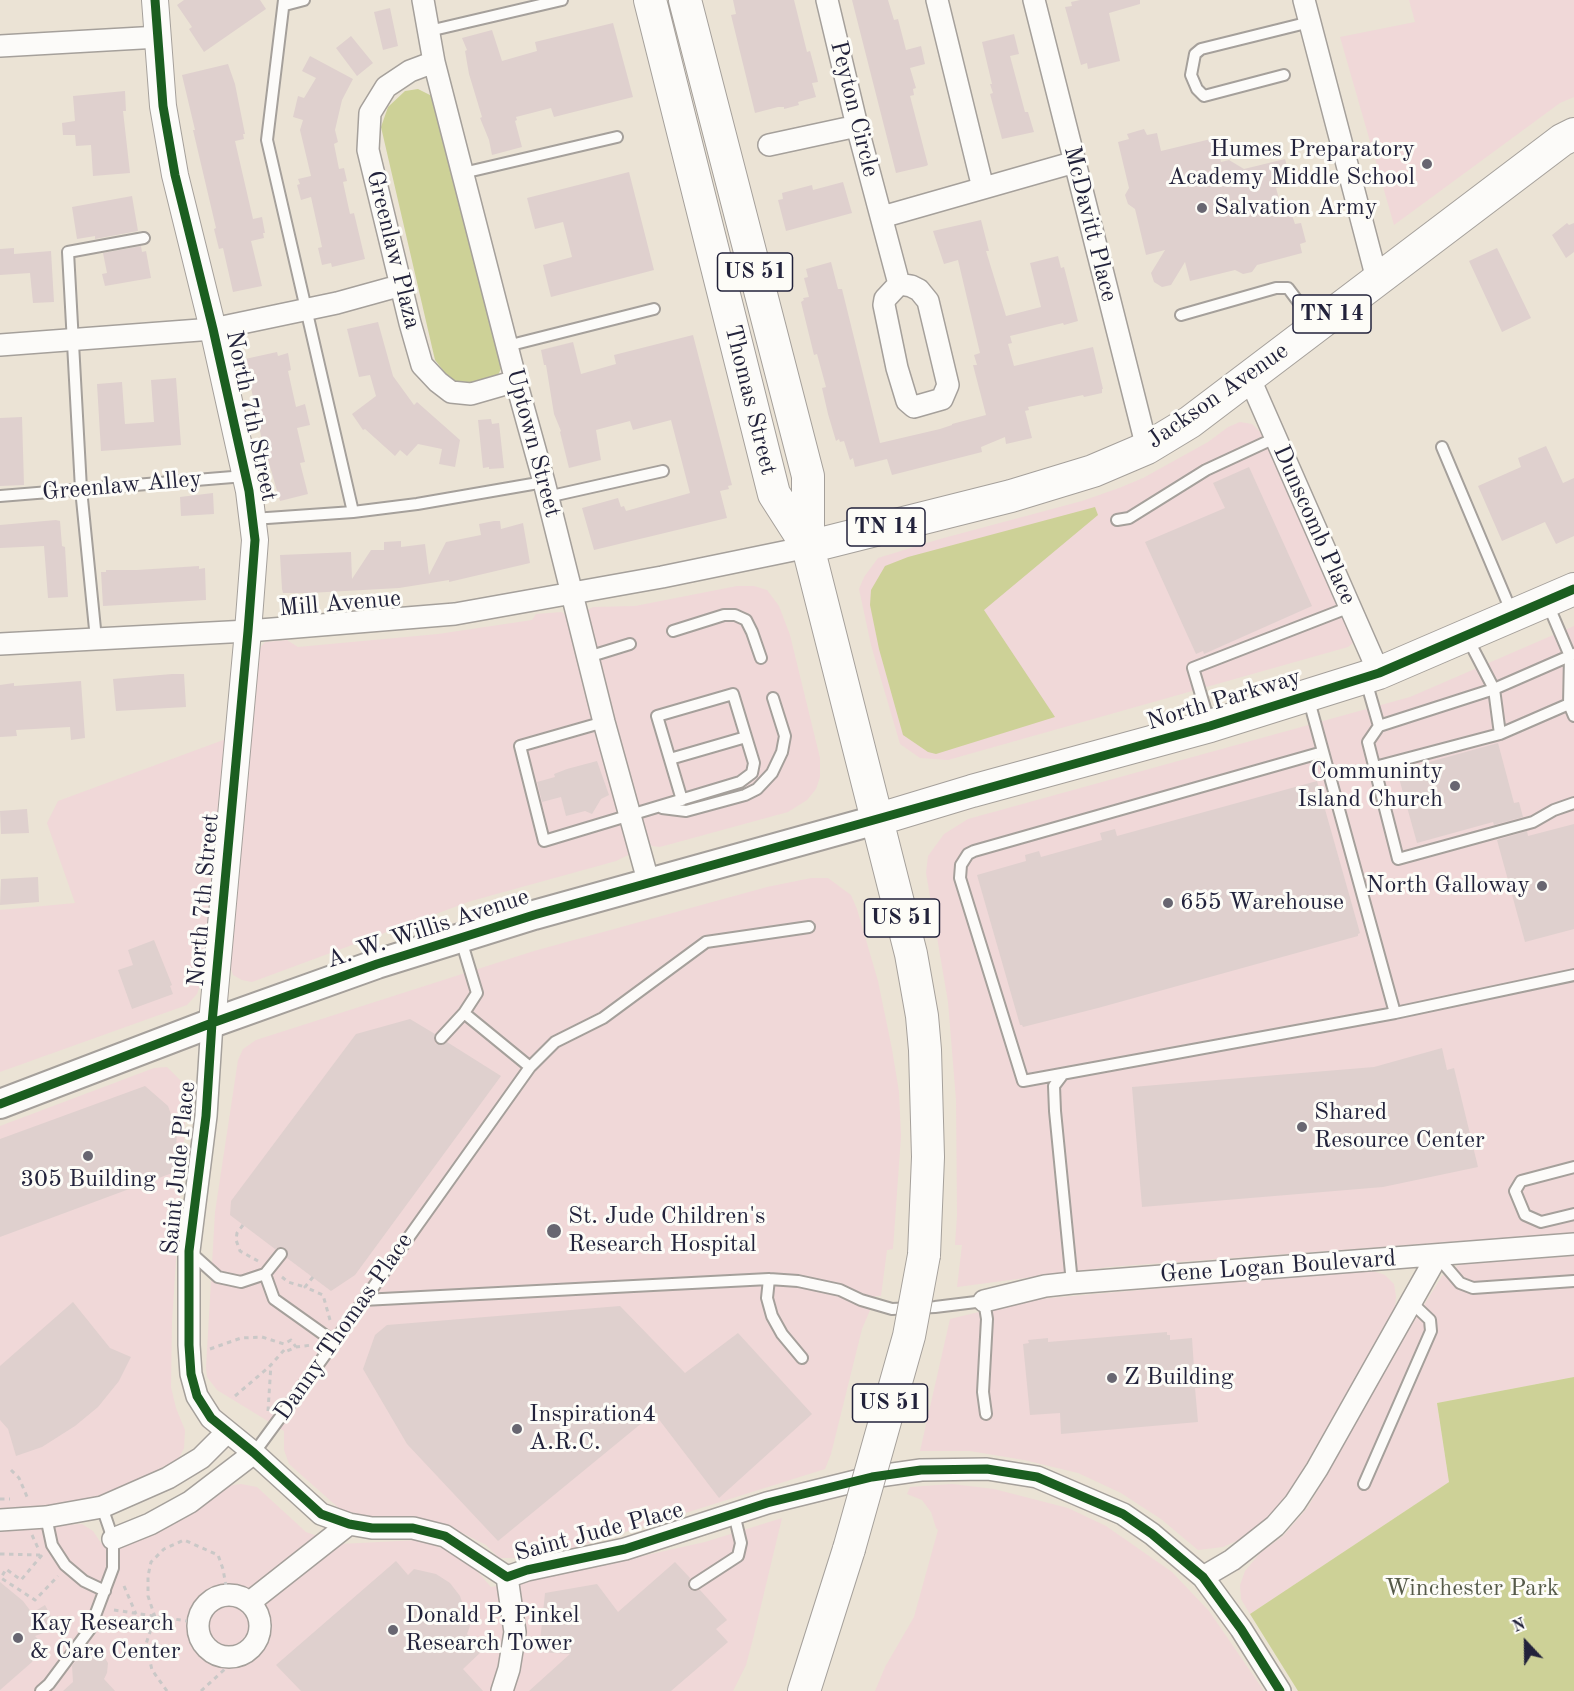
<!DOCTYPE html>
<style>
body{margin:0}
#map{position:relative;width:1574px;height:1691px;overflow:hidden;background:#ebe3d5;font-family:"Old Standard TT",serif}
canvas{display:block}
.north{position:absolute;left:1496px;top:1613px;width:60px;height:60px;-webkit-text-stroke:4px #fdfcf7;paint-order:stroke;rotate:338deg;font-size:16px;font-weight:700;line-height:24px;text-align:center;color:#22223b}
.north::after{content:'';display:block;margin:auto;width:21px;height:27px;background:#22223b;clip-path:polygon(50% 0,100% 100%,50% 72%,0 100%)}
</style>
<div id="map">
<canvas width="1574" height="1691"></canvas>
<div class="north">N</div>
</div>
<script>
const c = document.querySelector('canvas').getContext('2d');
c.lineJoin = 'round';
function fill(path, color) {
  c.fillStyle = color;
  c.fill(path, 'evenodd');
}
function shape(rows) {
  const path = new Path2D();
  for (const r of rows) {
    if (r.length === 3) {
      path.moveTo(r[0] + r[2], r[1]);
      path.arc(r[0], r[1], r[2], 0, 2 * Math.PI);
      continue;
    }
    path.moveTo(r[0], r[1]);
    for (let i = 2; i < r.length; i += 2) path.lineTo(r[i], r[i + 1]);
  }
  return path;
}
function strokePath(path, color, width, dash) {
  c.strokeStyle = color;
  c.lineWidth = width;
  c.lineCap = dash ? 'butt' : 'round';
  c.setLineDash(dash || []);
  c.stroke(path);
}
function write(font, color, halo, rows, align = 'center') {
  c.font = font + ' "Old Standard TT",serif';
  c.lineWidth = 6;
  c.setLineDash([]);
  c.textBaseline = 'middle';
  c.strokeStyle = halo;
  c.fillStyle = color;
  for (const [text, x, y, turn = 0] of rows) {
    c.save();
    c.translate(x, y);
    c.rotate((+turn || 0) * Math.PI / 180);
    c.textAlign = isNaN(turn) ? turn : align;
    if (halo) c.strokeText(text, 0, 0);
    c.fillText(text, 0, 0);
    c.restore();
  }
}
const built = shape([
 [1409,0,1574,0,1574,97,1560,103,1394,225,1340,37,1415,22],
 [1240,422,1252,424,1260,432,1353,631,1353,643,1348,647,948,760,920,758,900,744,871,645,859,589,864,577,878,558,940,539,1082,501,1119,488,1143,478,1208,442,1228,427],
 [737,586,754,586,767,590,779,606,790,635,820,758,820,777,816,789,807,800,788,812,660,847,652,846,646,840,587,620,587,610,593,607,635,606],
 [562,612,569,619,633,847,628,855,616,861,471,901,252,982,242,980,233,975,230,965,254,663,260,648,265,642,287,640,298,647,438,634,532,620,536,614],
 [1574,626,1574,1233,1109,1267,957,1287,962,1245,955,1245,957,1216,956,1100,948,1002,926,873,928,856,944,834,968,819,1410,697],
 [226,739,203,977,197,994,187,1005,0,1072,0,910,75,903,47,823,58,801],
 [811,878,828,878,851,895,857,909,878,981,892,1049,899,1092,901,1136,893,1249,887,1250,881,1296,876,1296,862,1329,831,1454,825,1469,565,1551,516,1558,499,1558,486,1545,452,1528,369,1520,341,1510,289,1464,284,1450,284,1431,217,1390,207,1377,206,1367,215,1212,238,1060,243,1049,256,1040,534,951,767,887],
 [167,1067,183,1083,187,1095,172,1321,171,1387,176,1408,185,1430,184,1448,179,1458,132,1484,87,1501,52,1508,0,1511,0,1126,154,1068],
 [1574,1256,1574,1377,1437,1403,1449,1482,1250,1614,1241,1599,1240,1585,1245,1571,1260,1553,1283,1536,1308,1507,1408,1331,1442,1276,1460,1264],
 [1351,1271,1373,1271,1385,1275,1394,1284,1396,1296,1395,1309,1290,1492,1270,1518,1243,1538,1223,1547,1198,1550,1161,1519,1121,1493,1078,1473,1024,1460,970,1451,920,1451,950,1319,1028,1300],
 [241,1484,257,1487,306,1532,340,1544,419,1540,449,1551,477,1571,491,1587,543,1578,705,1542,782,1518,753,1639,746,1665,733,1691,0,1691,0,1528,82,1524,93,1531,101,1543,131,1539,227,1486],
 [952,1484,994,1489,1068,1508,1106,1526,1172,1572,1209,1611,1264,1691,875,1691,885,1667,914,1617,938,1530,936,1528,931,1512,922,1500,907,1494,910,1487]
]);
const green = shape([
 [418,89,432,96,503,364,495,382,465,387,449,378,435,360,381,127,388,107,405,91],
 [1095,507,1098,515,984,610,1055,717,936,754,928,752,903,735,879,649,870,605,871,590,885,566,908,557],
 [1574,1377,1574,1691,1298,1691,1250,1614,1449,1482,1437,1403]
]);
const building = shape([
 [184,0,260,0,266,9,204,52,189,29,192,27,177,5],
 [733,0,794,0,807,52,810,51,817,77,818,82,812,83,816,97,798,102,799,105,784,109,784,107,778,107,755,113,731,15,736,14],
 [852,0,888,0,894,20,898,19,906,50,921,46,925,64,910,68,916,88,913,89,914,95,910,96,928,165,926,166,896,173],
 [1080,0,1140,0,1140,4,1109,13,1120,61,1088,69,1087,63,1081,65,1065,7,1072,6,1071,2],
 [390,8,398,46,383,50,374,12],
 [613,23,633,97,554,117,551,108,516,117,517,120,515,121,522,147,492,155,489,140,480,118,482,117,469,74,465,51,467,50,462,38,492,30,502,61,537,51,535,42],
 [1014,34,1019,54,1010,56,1025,112,1028,112,1034,132,1002,139,990,94,993,93,990,84,992,84,982,42],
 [351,36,373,63,357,76,336,48],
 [310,56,353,79,342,100,335,130,338,142,334,144,339,169,344,168,347,181,343,182,350,214,354,213,365,259,332,267,331,263,322,265,318,248,322,247,311,197,301,200,297,185,300,184,298,179,311,176,300,130,303,120,293,117,298,96,304,98,316,78,302,71],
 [228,64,235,84,245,134,243,134,244,139,235,141,253,219,262,217,265,233,263,233,264,238,251,241,262,286,233,292,223,248,219,249,214,229,216,228,193,130,195,130,182,75],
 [125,91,126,111,123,111,130,173,93,176,91,145,76,146,75,135,63,135,62,123,75,121,73,96],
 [1144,129,1147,135,1157,133,1161,151,1215,138,1221,162,1229,160,1244,169,1285,159,1292,184,1276,188,1284,217,1292,215,1295,224,1301,223,1306,242,1300,244,1302,253,1257,265,1252,272,1243,274,1235,270,1190,281,1185,262,1171,285,1162,287,1154,282,1151,273,1165,250,1146,255,1135,209,1128,204,1125,195,1129,188,1118,142,1129,139,1127,134],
 [629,172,654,270,551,297,543,265,572,257,563,222,535,229,527,198],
 [843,182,852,213,786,231,778,200,783,199,782,193,812,185,813,190],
 [132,196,138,231,95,239,95,236,77,239,72,207],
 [981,220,989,251,986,251,1006,316,1041,307,1030,263,1058,256,1061,268,1064,267,1078,321,1064,325,1063,323,1010,336,1012,343,1008,344,1014,366,1093,347,1103,389,1102,389,1102,393,1084,397,1083,395,1028,407,1029,410,1025,411,1032,438,1006,444,1005,437,981,447,982,452,892,475,887,459,855,467,853,458,850,460,844,441,840,442,839,439,836,441,828,414,822,388,826,387,817,354,814,355,801,302,804,300,803,298,809,297,804,278,808,277,806,269,831,262,838,289,842,289,880,443,940,429,952,425,952,424,986,415,973,365,977,365,974,355,980,353,958,260,944,264,933,231],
 [1567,223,1569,225,1574,223,1574,252,1566,258,1552,235],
 [141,246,142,252,146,251,151,278,105,286,102,274,107,273,103,253],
 [14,248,14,254,51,251,54,302,33,303,30,273,0,275,0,249],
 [1497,248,1531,318,1502,332,1469,261],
 [378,322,393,376,414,405,417,402,460,440,455,467,439,464,442,449,418,444,407,456,400,450,395,456,365,429,363,430,352,414,376,396,370,375,359,377,347,329],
 [693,335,732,485,728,486,729,489,720,491,727,518,594,550,582,508,618,498,621,507,624,506,626,511,690,493,671,420,633,430,630,421,596,430,601,460,569,468,560,432,561,431,554,414,546,365,544,365,541,350,573,342,581,374,616,364,614,355],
 [277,352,278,356,288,353,291,370,288,371,296,407,305,404,310,425,297,428,305,462,300,463,308,494,280,501,261,436,245,359],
 [176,378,181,445,101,451,97,384,122,382,125,424,154,422,151,380],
 [22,417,24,485,0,486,0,418],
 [491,419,492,424,499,423,504,468,489,469,489,467,483,468,478,420],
 [1546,446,1563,483,1574,478,1574,536,1556,544,1545,522,1502,541,1478,486,1521,467,1518,458],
 [1249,467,1312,606,1204,654,1203,651,1196,654,1145,542,1225,508,1213,483],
 [213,493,214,514,181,516,180,497],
 [56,520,60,521,62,546,65,547,68,597,48,598,44,546,0,548,0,525],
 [494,521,500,521,501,529,523,523,530,563,449,582,449,580,399,588,309,593,283,593,282,589,280,555,351,552,352,579,371,550,384,550,384,542,401,541,401,547,425,544,429,575,446,542,481,535,479,524],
 [199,566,199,569,205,568,206,600,103,606,101,572,106,572,106,570,137,570],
 [172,674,184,674,186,707,116,711,113,679],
 [81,681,85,738,71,740,70,727,16,730,17,736,0,737,0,685,14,683,14,686],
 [1498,743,1514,803,1519,802,1523,817,1494,825,1493,822,1417,843,1397,771],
 [597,761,609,795,601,799,592,814,585,811,566,816,561,797,542,802,537,782,555,777,554,774,567,769],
 [1317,781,1360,933,1358,934,1358,936,1098,1008,1023,1027,1022,1025,1020,1025,977,875,1026,861,1025,855,1039,851,1041,857,1102,840,1100,833,1115,829,1117,836],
 [27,809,29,833,1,834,0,811],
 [1574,824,1574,929,1525,942,1497,840,1527,831,1528,836],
 [38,877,39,902,0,905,1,879],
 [154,940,172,985,170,986,173,994,132,1009,118,970,133,965,128,950],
 [410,1019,435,1034,434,1040,436,1044,443,1045,447,1042,501,1076,355,1275,331,1291,287,1258,288,1252,285,1248,279,1247,275,1249,230,1215,231,1201,356,1034],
 [1442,1048,1447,1070,1454,1068,1478,1167,1383,1187,1142,1207,1132,1087,1374,1067],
 [145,1086,168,1106,177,1131,175,1172,0,1237,0,1139],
 [73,1302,110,1348,131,1357,119,1381,98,1407,75,1426,42,1447,16,1456,8,1429,0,1420,0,1366],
 [620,1306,685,1373,738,1333,812,1414,719,1498,654,1413,498,1541,407,1444,363,1369,375,1335,387,1325],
 [1167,1332,1167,1335,1170,1335,1170,1340,1192,1338,1194,1368,1198,1367,1200,1388,1195,1388,1198,1422,1061,1434,1060,1413,1030,1415,1023,1344,1029,1343,1028,1340,1048,1338,1048,1342],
 [396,1561,408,1575,414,1569,436,1574,450,1583,460,1596,470,1626,467,1634,482,1651,463,1669,483,1691,301,1691,276,1665],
 [675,1562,690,1578,688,1584,689,1589,695,1591,700,1590,727,1620,716,1629,728,1642,671,1691,529,1691,570,1654,539,1652,545,1593,597,1584,618,1612],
 [0,1582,23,1601,32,1613,45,1605,57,1628,35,1636,42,1644,32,1662,0,1690],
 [87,1650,96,1650,103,1655,108,1663,107,1673,104,1679,115,1691,63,1691,73,1682,72,1666,82,1652]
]);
const path = shape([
 [243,1225,237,1233,236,1240,240,1251,258,1261],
 [282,1277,288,1282,305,1287],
 [313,1277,305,1287,323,1295,330,1320],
 [210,1349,241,1338,262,1337,284,1344,291,1340,296,1347],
 [235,1396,269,1367,285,1349,287,1351,296,1347,312,1345],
 [268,1411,271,1364],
 [11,1470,19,1478,28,1499],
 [0,1499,10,1499],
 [32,1535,38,1548],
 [0,1554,40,1555],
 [42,1555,21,1580,6,1569,1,1578,35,1600,58,1576],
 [124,1586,136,1614],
 [114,1610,187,1621],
 [167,1691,152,1670,146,1644,155,1617,148,1596,148,1576,151,1562,164,1549,184,1540,218,1555,223,1569,226,1586],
 [201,1691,225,1669]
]);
const service = shape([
 [284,0,267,140,353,512],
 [285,5,304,0],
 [429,31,562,0],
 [1284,75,1204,96,1197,89,1191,75,1195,54,1201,49,1310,22],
 [463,173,617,137],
 [1181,315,1276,288,1288,288,1314,323],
 [507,346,654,309],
 [1442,447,1512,613],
 [0,496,245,476],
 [547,497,663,471],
 [253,519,353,512,417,504,544,482],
 [1117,520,1129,518,1206,470,1275,438],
 [1547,602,1570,656,1569,704,1574,716],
 [673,631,724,615,735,615,746,620,752,632,761,658],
 [96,639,81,489,68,252,144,238],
 [1468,639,1494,689,1500,734],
 [1574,654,1494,689,1379,726,1368,742,1398,859,1533,822,1554,810,1574,803],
 [588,657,630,644],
 [1366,681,1379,726],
 [1308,697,1395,1013,1023,1081,960,878,961,865,968,854,974,851,1323,752],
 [604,722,520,746,544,841,740,782,752,773,754,763,733,694,657,716,682,800],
 [1210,725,1193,668,1350,607],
 [670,759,746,737],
 [1375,767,1500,734,1569,704],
 [662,808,686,811,745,795,757,789,772,773,782,752,785,736,773,698],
 [461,940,477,993,464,1013,530,1067],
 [1395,1013,1574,975],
 [441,1038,464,1013],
 [1063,1074,1054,1086,1055,1111,1072,1283],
 [1574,1167,1521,1181,1515,1191,1525,1215,1541,1222,1574,1214],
 [189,1251,218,1277,241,1282,265,1274,281,1254],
 [1437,1256,1460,1283,1473,1288,1574,1281],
 [265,1274,274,1299,333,1341],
 [769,1279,767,1298,772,1316,782,1334,802,1358],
 [363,1300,769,1279,798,1281,840,1290,861,1300,892,1309,935,1307,984,1301,987,1319,983,1392,986,1414],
 [254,1453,290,1404,530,1067,555,1042,603,1018,706,942,809,927],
 [1364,1484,1431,1331,1430,1320,1411,1302],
 [46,1517,52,1545,65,1565,84,1581,105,1591],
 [695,1584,738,1556,741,1543,734,1514],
 [41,1691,49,1684,90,1629,113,1568,113,1539,102,1507]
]);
const minor = shape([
 [423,0,434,62,516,381,544,482,604,722,649,884],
 [827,0,857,126,899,284],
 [937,0,983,188],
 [1034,0,1147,448],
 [1304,0,1377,279],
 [0,46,159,37],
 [434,62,410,71,386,87,370,113,368,150,410,323,422,365,438,382,451,392,471,394,516,381],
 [769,145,857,126],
 [882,217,1075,162],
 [899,284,911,286,919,290,928,301,948,385,942,399,914,407,907,401,897,368,884,305,885,299,899,284],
 [0,345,213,329,337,303,402,285],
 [1249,377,1379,673],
 [0,644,248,631,455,614,662,577,808,547],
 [212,1023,206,1116,189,1251,189,1345,191,1374,197,1396,211,1418,254,1453,321,1514,349,1524,372,1528,413,1528,445,1536,507,1577,527,1570,625,1549,767,1503,872,1477,921,1470,987,1469,1037,1477,1123,1514,1152,1534,1203,1577,1241,1629,1280,1691],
 [984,1301,1045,1286,1072,1283,1574,1244],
 [0,1520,46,1517,102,1507,168,1478,201,1458,227,1432],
 [113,1539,150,1524,190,1502,254,1453],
 [1203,1577,1232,1560,1275,1526,1295,1503,1317,1469,1437,1256],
 [229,1626,31],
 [250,1602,349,1524],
 [502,1691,509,1669,515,1632,507,1577]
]);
const tertiary = shape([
 [155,0,163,106,175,175,213,329,249,491,255,540,248,631,212,1023]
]);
const secondary = shape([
 [0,1104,212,1023,377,964,534,915,876,820]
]);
const primary = shape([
 [650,0,774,494,808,547],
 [685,0,808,476,808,547,911,954,922,1016,925,1050,928,1157,924,1255],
 [808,547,1011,496,1093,471,1147,448,1190,422,1562,140,1574,134],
 [876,820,972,791,1210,726,1379,673,1574,589],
 [804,1691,849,1549]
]);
const primaryBridge = shape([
 [849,1549,909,1336,924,1255]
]);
const cycleway = shape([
 [155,0,163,106,175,175,213,329,249,491,255,540,248,631,212,1023,206,1116,189,1251,189,1345,191,1374,197,1396,211,1418,254,1453,321,1514,349,1524,372,1528,413,1528,445,1536,507,1577,527,1570,625,1549,767,1503,872,1477,921,1470,987,1469,1037,1477,1123,1514,1152,1534,1203,1577,1241,1629,1280,1691],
 [0,1104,212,1023,377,964,534,915,1210,726,1379,673,1574,589]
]);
const markers = [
 [1427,164,6,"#686671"],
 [1202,208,6,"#686671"],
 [1455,786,6,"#686671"],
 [1542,886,6,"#686671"],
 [1168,903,6,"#686671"],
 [1302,1127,6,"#686671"],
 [88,1156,6,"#686671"],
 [554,1231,8,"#686671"],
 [1112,1378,6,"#686671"],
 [517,1429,6,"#686671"],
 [393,1630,6,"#686671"],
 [18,1638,6,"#686671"]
];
const shields = [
 [755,272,75],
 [1332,314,78],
 [886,527,78],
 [902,918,75],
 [890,1403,75]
];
const shieldNames = [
 ["US 51",755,272],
 ["TN 14",1332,314],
 ["TN 14",886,527],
 ["US 51",902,918],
 ["US 51",890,1403]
];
const streetNames = [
 ["Peyton Circle",854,109,76],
 ["McDavitt Place",1090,224,76],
 ["Greenlaw Plaza",393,250,76],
 ["Jackson Avenue",1218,396,-35],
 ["Thomas Street",750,400,76],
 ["North 7th Street",251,416,78],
 ["Uptown Street",533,443,75],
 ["Greenlaw Alley",122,486,-5],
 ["Dunscomb Place",1314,525,66],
 ["Mill Avenue",340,604,-5],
 ["North Parkway",1224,700,-17],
 ["North 7th Street",204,900,-85],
 ["A. W. Willis Avenue",428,929,-18],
 ["Saint Jude Place",179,1168,-84],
 ["Gene Logan Boulevard",1278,1267,-4],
 ["Danny Thomas Place",344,1327,-55],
 ["Saint Jude Place",599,1532,-15]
];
const poiNames = [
 ["Humes Preparatory",1415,150,"right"],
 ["Academy Middle School",1415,178,"right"],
 ["Salvation Army",1214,208],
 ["Communinty",1443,772,"right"],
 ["Island Church",1443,800,"right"],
 ["North Galloway",1530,886,"right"],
 ["655 Warehouse",1180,903],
 ["Shared",1314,1113],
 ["Resource Center",1314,1141],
 ["305 Building",88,1180,"center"],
 ["St. Jude Children's",568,1217],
 ["Research Hospital",568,1245],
 ["Z Building",1124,1378],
 ["Inspiration4",529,1415],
 ["A.R.C.",529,1443],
 ["Donald P. Pinkel",405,1616],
 ["Research Tower",405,1644],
 ["Kay Research",30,1624],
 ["& Care Center",30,1652]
];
const parkNames = [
 ["Winchester Park",1472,1589]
];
fill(built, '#f0d8d8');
fill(green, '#cdd197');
fill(building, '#dfd0ce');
strokePath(service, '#a5a09b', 14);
strokePath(minor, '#a5a09b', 24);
strokePath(tertiary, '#a5a09b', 28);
strokePath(secondary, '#a5a09b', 32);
strokePath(primary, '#a5a09b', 34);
strokePath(path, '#cac8c7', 3, [4.5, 4.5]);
strokePath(service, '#fcfbf9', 10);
strokePath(minor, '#fcfbf9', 21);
strokePath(tertiary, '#fcfbf9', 26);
strokePath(secondary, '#fcfbf9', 28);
strokePath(primary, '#fcfbf9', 32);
strokePath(primaryBridge, '#a5a09b', 34, []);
strokePath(primaryBridge, '#fcfbf9', 32);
strokePath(cycleway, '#1b5e20', 9);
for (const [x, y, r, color] of markers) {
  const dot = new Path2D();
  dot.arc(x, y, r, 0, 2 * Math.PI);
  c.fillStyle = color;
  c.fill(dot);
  strokePath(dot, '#fdfcf7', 2);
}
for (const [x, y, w] of shields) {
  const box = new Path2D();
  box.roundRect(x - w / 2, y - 19, w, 38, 4.5);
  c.fillStyle = '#fdfcf7';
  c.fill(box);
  strokePath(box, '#22223b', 1.5);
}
write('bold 22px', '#22223b', null, shieldNames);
write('24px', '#22223b', '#fdfcf7', streetNames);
write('24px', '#22223b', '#fdfcf7', poiNames, 'left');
write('24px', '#555a49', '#fdfcf7', parkNames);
</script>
